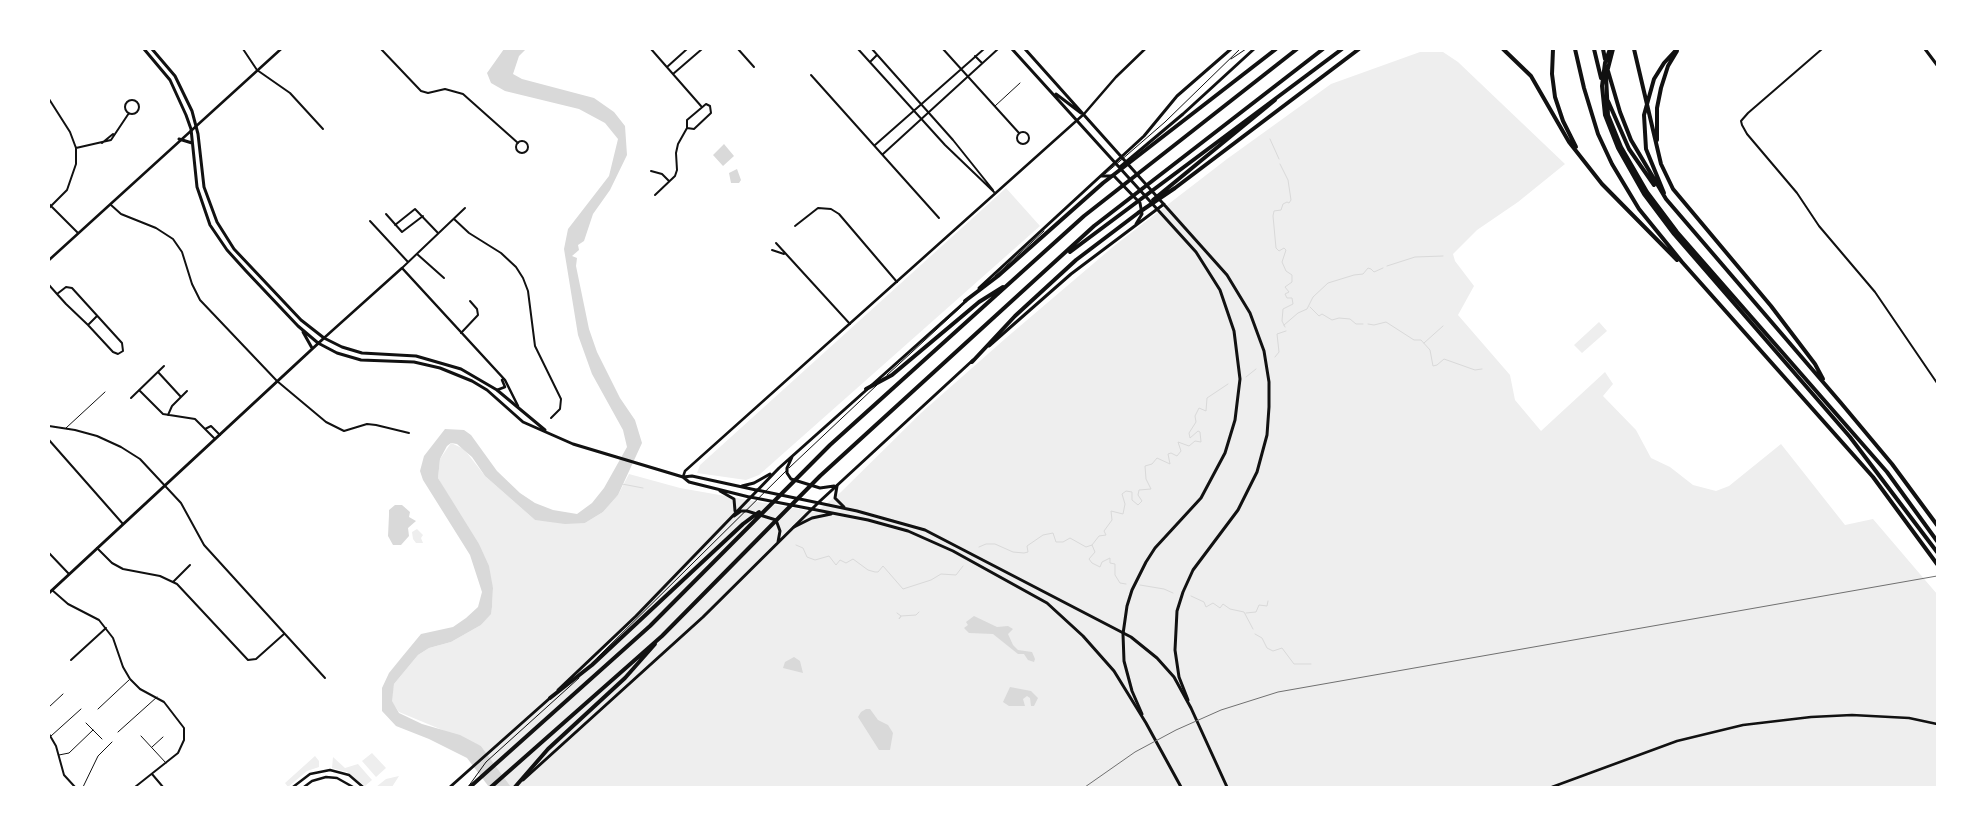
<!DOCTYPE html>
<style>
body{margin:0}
#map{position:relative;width:1986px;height:836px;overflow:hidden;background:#fff;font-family:"Roboto Condensed",sans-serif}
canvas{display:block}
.frame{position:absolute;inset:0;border:50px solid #fff;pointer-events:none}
</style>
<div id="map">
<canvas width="1986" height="836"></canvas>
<div class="frame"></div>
</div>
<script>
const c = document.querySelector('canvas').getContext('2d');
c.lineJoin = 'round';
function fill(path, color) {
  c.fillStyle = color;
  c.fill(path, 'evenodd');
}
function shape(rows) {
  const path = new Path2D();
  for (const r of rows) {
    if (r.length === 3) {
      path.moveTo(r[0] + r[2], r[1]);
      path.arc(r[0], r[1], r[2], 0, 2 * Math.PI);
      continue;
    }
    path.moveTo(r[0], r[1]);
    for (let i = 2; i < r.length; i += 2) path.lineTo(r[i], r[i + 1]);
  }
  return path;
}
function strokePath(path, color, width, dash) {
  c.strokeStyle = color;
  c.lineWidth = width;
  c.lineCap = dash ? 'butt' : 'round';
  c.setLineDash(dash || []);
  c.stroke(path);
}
const green = shape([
 [1420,52,1443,52,1458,62,1565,164,1518,202,1477,230,1453,254,1455,261,1474,286,1458,315,1510,375,1515,400,1541,431,1605,372,1613,384,1603,396,1636,430,1651,458,1670,467,1693,485,1716,491,1729,486,1781,444,1845,525,1873,519,1937,594,1937,787,511,787,481,746,399,712,391,701,394,684,418,655,429,648,451,642,481,625,491,613,492,607,493,588,455,508,438,478,440,459,451,443,464,449,485,476,535,520,585,523,603,512,618,495,629,474,680,488,816,512,841,492,921,413,1006,338,1114,246,1227,159,1331,84],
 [1006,188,1040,226,759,475,746,480,697,473,700,465],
 [1599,322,1607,331,1582,353,1574,345],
 [417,529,423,535,421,538,423,543,416,543,413,539,412,532],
 [372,753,386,768,376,777,362,761],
 [315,756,319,761,319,767,307,771,288,787,285,783],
 [333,757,345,768,358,764,372,780,365,786,347,772,332,768],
 [399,776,392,787,376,787,386,779]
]);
const water = shape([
 [504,49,526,49,519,56,513,74,522,79,594,98,614,112,625,126,627,155,610,190,593,214,584,241,578,245,579,250,572,256,577,258,576,266,589,329,597,352,620,398,635,420,642,443,618,495,603,512,585,523,565,524,535,520,485,476,472,457,457,444,451,443,447,446,440,459,438,478,479,544,489,566,493,588,492,607,491,614,481,625,451,642,429,648,418,655,394,684,392,701,399,713,422,724,460,735,481,746,511,787,489,787,467,758,429,739,396,726,382,711,382,688,389,673,402,657,421,634,453,627,466,618,478,607,482,592,470,555,423,480,420,471,424,456,445,429,464,430,471,435,497,471,520,493,535,503,553,510,577,514,592,503,604,488,627,447,623,430,592,374,578,335,564,249,568,229,609,176,618,139,605,123,579,109,505,91,491,83,487,73],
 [724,144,734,156,723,166,713,155],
 [737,169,741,180,739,183,731,183,729,173],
 [395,505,402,505,410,512,409,517,416,521,408,528,409,536,401,545,393,545,388,536,389,515,389,510],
 [974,616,997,627,1008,626,1013,629,1008,634,1013,645,1018,650,1032,652,1035,659,1034,662,1028,660,1024,654,1018,654,993,634,969,633,964,628,968,625,966,622],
 [794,657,800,661,803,673,783,668,785,662],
 [1010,687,1031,691,1038,698,1034,706,1031,706,1030,698,1027,696,1023,699,1025,706,1009,706,1003,702],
 [866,709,870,709,878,720,888,725,893,733,890,750,879,750,858,717,861,712]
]);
const stream = shape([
 [1270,139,1279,159],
 [1280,164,1288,180,1291,200,1289,203,1287,202,1283,204,1281,210,1274,211,1273,216,1276,248,1279,251,1284,248,1286,250,1282,262,1286,271,1292,275,1292,282,1285,287,1289,292,1285,294,1287,298,1292,298,1293,304,1283,309,1282,321,1285,327],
 [1387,266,1415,257,1443,256],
 [1310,307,1319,316,1322,314,1332,320,1339,318,1350,319,1356,324,1363,324],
 [1368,324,1374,325,1386,322,1414,340,1421,340,1430,350,1433,366,1437,365,1444,359,1475,370,1482,369],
 [1284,325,1298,313,1307,309,1313,297,1328,283,1354,275,1363,274,1368,268,1371,269,1374,272,1383,268],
 [1424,343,1443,326],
 [1275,357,1279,352,1277,334,1286,331],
 [1246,377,1256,369],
 [622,484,643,488],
 [796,545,803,548,807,557,815,560,829,556,836,565,840,560,846,563,853,559,868,570,875,572,878,572,883,566,903,589,931,580,941,574,956,575,963,566],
 [1092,545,1099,536,1106,535,1104,531,1112,520,1111,511,1123,514,1125,504,1122,494,1126,491,1132,492,1132,500,1138,505,1142,501,1138,495,1139,490,1151,489,1146,479,1145,466,1152,464,1157,458,1170,464,1168,454,1171,453,1177,456,1181,451,1178,442,1189,446,1195,441,1201,442,1200,432,1198,431,1190,438,1189,433,1196,422,1195,416,1199,408,1206,411,1207,398,1228,384],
 [979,547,986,544,995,544,1013,552,1024,553,1028,552,1027,546,1043,535,1053,533,1056,542,1063,542,1070,538,1086,547,1092,545,1095,552,1089,559,1092,563,1100,567,1102,562,1110,558,1110,563,1115,564,1115,575,1120,583,1126,584],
 [1140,585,1164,589,1173,593],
 [1191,596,1204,602,1206,607,1213,603,1220,608,1223,604,1230,609,1244,612,1253,629],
 [897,613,901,616,899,619,901,616,916,615,919,612],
 [1246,613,1256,612,1259,605,1267,606,1268,601],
 [1255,634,1262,638,1267,648,1273,651,1282,648,1294,664,1311,664]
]);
const service = shape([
 [1231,59,1246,49],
 [995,106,1020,83],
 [1105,174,1165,122,1240,49],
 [995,276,1044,231],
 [887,375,961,307],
 [66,428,105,392],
 [789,468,877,385],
 [597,658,786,471],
 [49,707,63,694],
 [98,709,129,680],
 [86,723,102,739],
 [118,732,157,697],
 [51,736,81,709],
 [141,736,166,763],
 [152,747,163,737],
 [59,755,69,753,93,730],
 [83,787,98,756,112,742],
 [468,787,486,762,579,678]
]);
const minor = shape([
 [243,49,257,70,290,93,323,129],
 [381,49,421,91,428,93,445,89,463,94,518,143],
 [651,49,701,106],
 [738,49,754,67],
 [858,49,945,145,994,192],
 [872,49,953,140,993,190],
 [943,49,1019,133],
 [1822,49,1748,113,1741,121,1742,125,1747,134,1797,193,1819,226,1875,292,1937,383],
 [975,56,982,63],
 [870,62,877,55],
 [667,67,687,49],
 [673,74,702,49],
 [811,75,939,218],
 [49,99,70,132,76,148,76,164,67,190,49,208],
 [132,107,7],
 [706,104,710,106,711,113,694,129,687,128,687,120,706,104],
 [1023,138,6],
 [522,147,6],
 [102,143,113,134],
 [875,145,984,49],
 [76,148,111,140,129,113],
 [883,154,998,49],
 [651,171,662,174,669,181],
 [655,195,675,176,677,170,676,153,678,144,687,128],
 [49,204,78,233],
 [111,205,121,214,156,228,173,239,182,252,192,284,200,300,277,381,326,422,344,431,367,424,376,425,409,433],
 [386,214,402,232,423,216],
 [454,219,469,233,501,253,516,267,523,278,528,291,535,346,561,399,560,409,551,418],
 [370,221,408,262],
 [395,225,415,209,438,233],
 [795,226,818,208,831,209,839,214,897,282],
 [776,243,850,324],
 [772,250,784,254],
 [417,254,444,278],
 [402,268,465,208],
 [49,285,57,294,66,304,88,325,113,352,118,354,123,351,122,343,72,288,66,287,57,294],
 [88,325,97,316],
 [461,333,478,315,477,309,470,301],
 [158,372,181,397],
 [139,390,163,414,195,419,215,439],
 [131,398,164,366],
 [168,415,172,406,187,391],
 [49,426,75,430,97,436,121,447,140,459,181,503,204,545,325,678],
 [205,429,211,426,220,435],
 [49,440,123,524],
 [97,548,112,563,123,569,160,576,177,584,248,660,256,659,284,634],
 [49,553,69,574],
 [173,582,190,565],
 [52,590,68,604,99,620,113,638,123,667,130,679,140,689,164,702,184,728,184,740,178,753,135,787],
 [71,660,106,628],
 [49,734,56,746,64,775,75,787],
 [152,774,163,787]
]);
const tertiary = shape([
 [49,260,281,49],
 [324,338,402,268,505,380,518,406],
 [497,390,505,387,502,380],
 [683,477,685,471,1084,114,1116,77,1145,49],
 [293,787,310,774,330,770,349,775,363,787],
 [304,787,312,781,326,777,337,778,353,787],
 [1552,787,1677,741,1743,725,1811,717,1852,715,1909,718,1937,724]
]);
const secondary = shape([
 [144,49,170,80,186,115,191,129,197,187,210,225,227,250,246,271,298,326,318,343,337,353,361,360,414,362,440,368,472,381,487,390,523,422,573,444,683,477,692,476,756,490],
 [152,49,175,76,192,111,198,134,204,187,217,222,234,249,301,320,324,338,342,347,362,353,416,356,461,369,497,390,545,430],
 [1012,49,1196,252,1220,290,1234,331,1240,379,1235,420,1225,453,1201,498,1155,548,1146,562,1132,590,1127,606,1123,634,1124,661,1132,691,1142,714],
 [1025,49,1227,275,1250,313,1264,351,1269,382,1269,407,1267,435,1257,472,1238,510,1193,570,1183,592,1177,611,1175,650,1179,677,1188,700],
 [1925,49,1937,65],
 [1056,94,1081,113],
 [179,139,192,143],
 [1120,167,1183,114,1254,49],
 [1101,176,1114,176,1140,203,1142,214,1136,224],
 [979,288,1144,136,1177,96,1231,49],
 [303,332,312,348],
 [989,346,1071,274,1164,204],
 [792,457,787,468,787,473,791,479,820,488,834,486],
 [683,477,689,482,749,497],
 [742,486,754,483,770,474],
 [720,491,734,499,735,511],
 [734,516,741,511,747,511,776,520,780,531,778,542],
 [49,593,324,338],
 [558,690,636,616,779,468,966,301],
 [523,780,703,617,819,502,973,360],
 [450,787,550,698]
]);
const primary = shape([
 [837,486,835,498,844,507],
 [757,490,857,511,925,530,1131,637,1157,658,1174,677,1191,708,1227,787],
 [750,497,868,520,908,531,953,551,1047,603,1083,636,1114,671,1146,723,1181,787],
 [794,527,812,518,831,514]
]);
const motorway = shape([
 [1503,49,1531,76,1569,142,1602,184,1677,260],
 [1553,49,1552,74,1555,97,1563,121,1576,147],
 [1575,49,1584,88,1598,134,1612,164,1639,209,1682,262,1873,477,1937,564],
 [1594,49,1601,78],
 [1603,49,1605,59],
 [1610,49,1605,63,1602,86,1605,115,1618,148,1644,194,1674,234,1850,437,1937,552],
 [1613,49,1606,76,1608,115,1621,147,1647,192,1677,232,1887,472,1937,541],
 [1634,49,1661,164,1673,189,1771,306,1815,364,1823,379],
 [1608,71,1620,112,1631,140,1666,199,1841,403,1892,464,1937,525],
 [1608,101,1629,149,1654,185],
 [1657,140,1657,108,1661,88,1668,66,1677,51],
 [1664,193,1646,149,1644,115,1654,79,1664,63,1677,49],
 [1153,200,1275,100],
 [1070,252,1342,49],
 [965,301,998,276,1103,183,1276,49],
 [972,362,1015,316,1076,260,1138,213,1175,188,1359,49],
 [866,389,892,375,979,302,1003,287],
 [550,698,592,665,743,524,759,512],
 [470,787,650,626,830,445,1084,216,1297,49],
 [491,787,662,636,820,476,1094,226,1323,49],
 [515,787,548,749,625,678,655,644]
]);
const rail = shape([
 [1085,787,1135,752,1176,730,1221,710,1278,692,1937,576]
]);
fill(green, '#eee');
fill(water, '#d9d9d9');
strokePath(stream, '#d9d9d9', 1);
strokePath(service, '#111', 1);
strokePath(minor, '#111', 2);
strokePath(tertiary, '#111', 2.5);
strokePath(secondary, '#111', 3);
strokePath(primary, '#111', 3);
strokePath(motorway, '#111', 4);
strokePath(rail, '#707070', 1);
</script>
